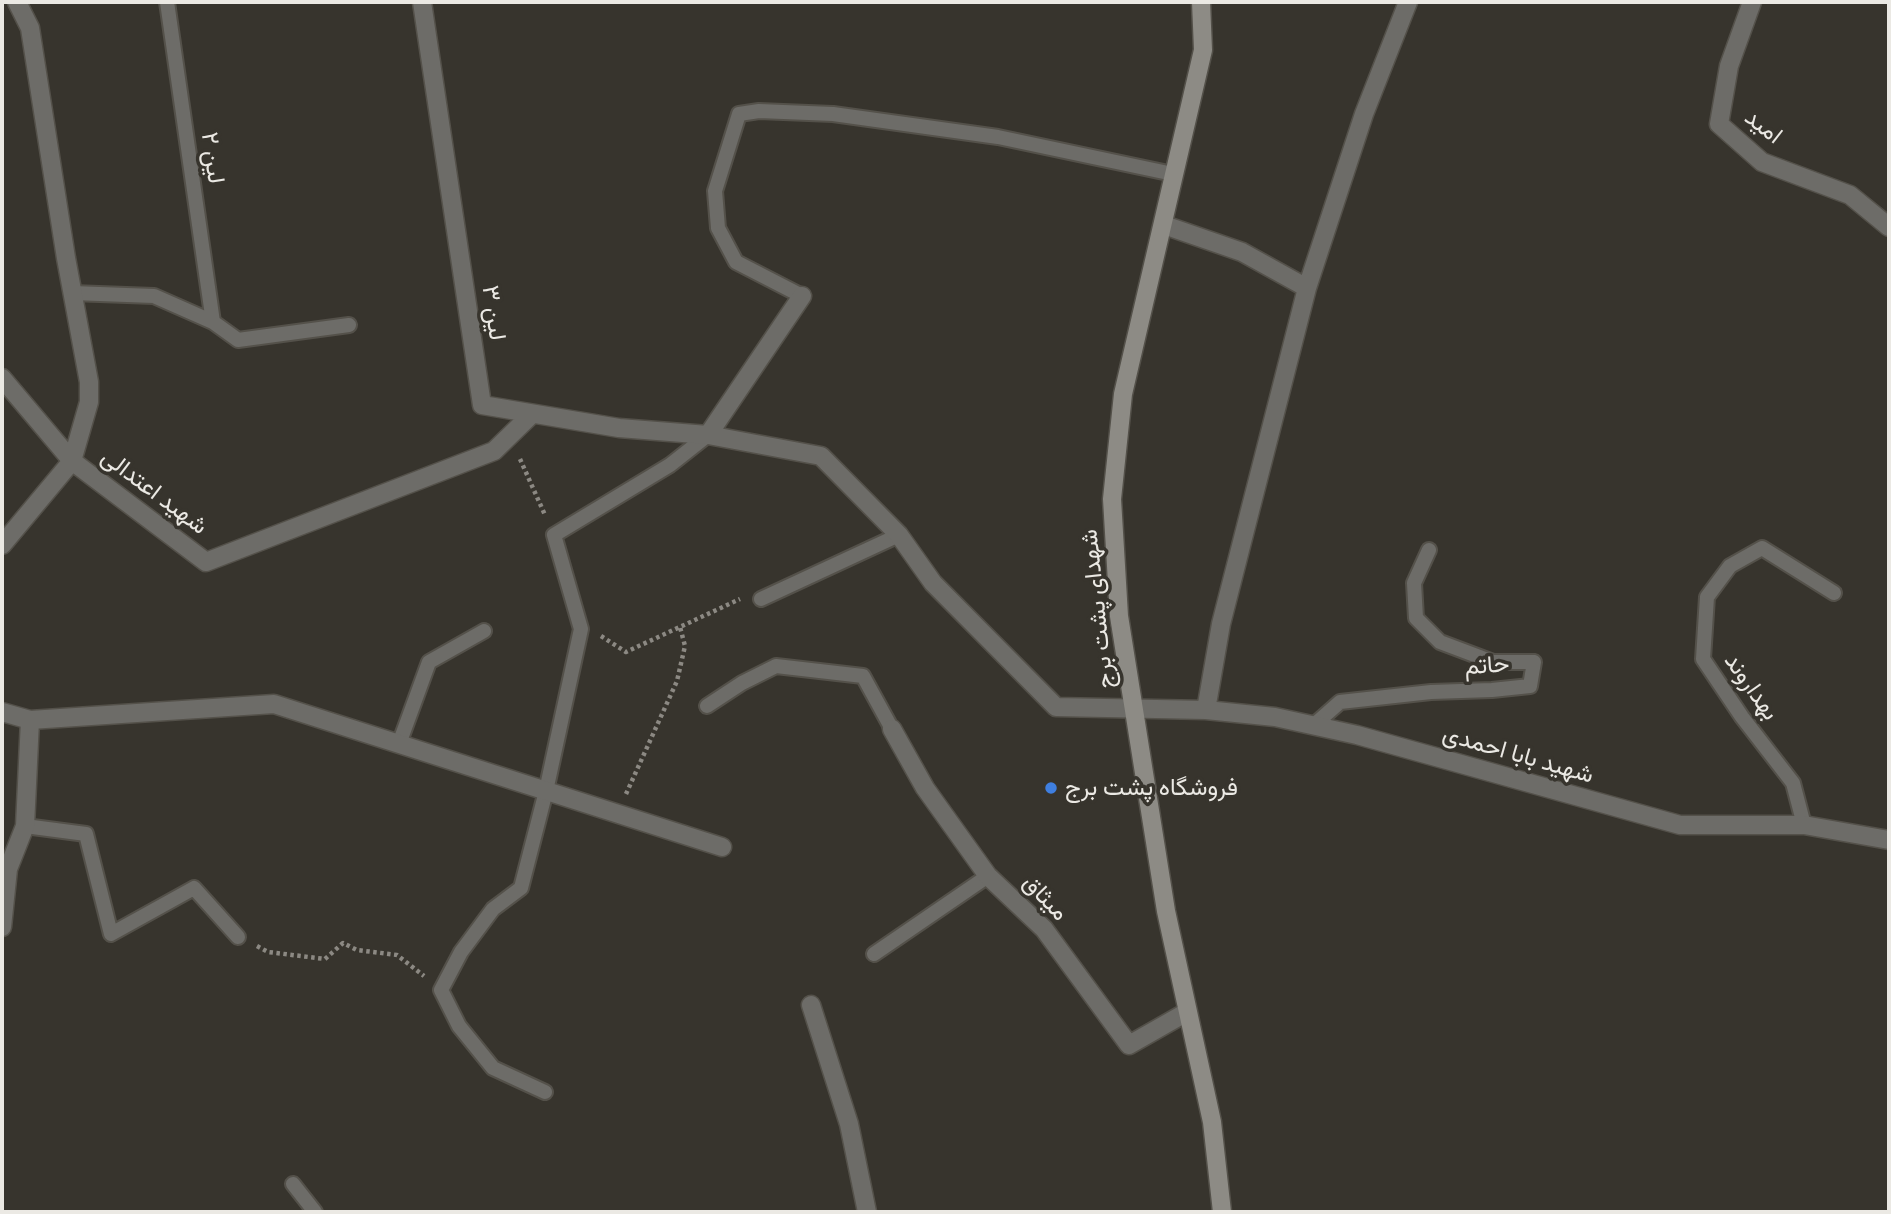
<!DOCTYPE html>
<meta charset="utf-8">
<style>
body{margin:0}
#map{position:relative;width:1891px;height:1214px;overflow:hidden;background:#37342d;font-family:Merriweather,serif}
canvas{display:block}
.frame{position:absolute;inset:0;border:4px solid #ebe9e4;pointer-events:none}
</style>
<div id="map">
<canvas width="1891" height="1214"></canvas>
<div class="frame"></div>
</div>
<script>
const c = document.querySelector('canvas').getContext('2d');
c.lineJoin = 'round';
function shape(rows) {
  const path = new Path2D();
  for (const r of rows) {
    path.moveTo(r[0], r[1]);
    for (let i = 2; i < r.length; i += 2) path.lineTo(r[i], r[i + 1]);
  }
  return path;
}
function strokePath(path, color, width, dash) {
  c.strokeStyle = color;
  c.lineWidth = width;
  c.lineCap = dash ? 'butt' : 'round';
  c.setLineDash(dash || []);
  c.stroke(path);
}
function write(font, color, halo, rows, align = 'center') {
  c.font = font + ' Merriweather,Vazirmatn,serif';
  c.lineWidth = 7;
  c.setLineDash([]);
  c.textBaseline = 'middle';
  c.strokeStyle = halo;
  c.fillStyle = color;
  for (const [text, x, y, turn = 0] of rows) {
    c.save();
    c.translate(x, y);
    c.rotate((+turn || 0) * Math.PI / 180);
    c.textAlign = isNaN(turn) ? turn : align;
    if (halo) c.strokeText(text, 0, 0);
    c.fillText(text, 0, 0);
    c.restore();
  }
}
const path = shape([
 [520,459,545,515],
 [601,636,626,652,740,599],
 [626,794,677,681,685,646,680,627],
 [257,946,268,952,325,959,343,943,357,950,397,955,424,976]
]);
const lane = shape([
 [167,2,213,322],
 [72,293,154,296,213,322,238,340,349,325],
 [802,296,736,262,718,228,715,191,739,114,759,111,833,114,998,137,1173,174],
 [761,599,899,535],
 [707,706,742,683,776,666,863,676,892,729],
 [1314,725,1340,702,1431,692,1492,690,1530,686,1534,662,1493,662,1440,642,1416,618,1414,583,1429,550],
 [399,744,429,662,484,631],
 [1804,825,1793,783,1742,717,1703,659,1707,597,1730,566,1762,548,1834,593],
 [25,826,86,834,111,934,194,888,238,937],
 [874,954,988,876],
 [545,1092,493,1068,459,1026,441,990,461,952,493,909,521,888,546,791,581,629,554,535,670,465,708,435],
 [293,1184,315,1212]
]);
const street = shape([
 [17,2,30,28,66,258,89,382,89,402,72,461,206,562,494,451,532,414],
 [422,2,482,405,619,428,708,435,821,456,899,535,933,583,1056,707,1206,710,1275,717,1357,735,1680,825,1804,825,1889,840],
 [1752,2,1729,66,1719,124,1762,162,1850,195,1889,227],
 [1164,225,1242,252,1307,288],
 [2,378,72,461,2,545],
 [708,435,802,296],
 [1206,710,1221,624,1307,288,1364,114,1408,2],
 [2,712,30,720,274,704,722,847],
 [892,729,925,788,988,876,1044,929,1129,1045,1187,1012],
 [2,927,8,869,25,826,30,720],
 [811,1005,849,1124,867,1212]
]);
const secondary = shape([
 [1201,2,1203,50,1123,394,1112,499,1119,616,1166,911,1212,1122,1222,1212]
]);
const markers = [
 [1051,788,7,"#3f7fe0"]
];
const streetNames = [
 ["امید",1763,127,38],
 ["لین ۲",212,158,82],
 ["لین ۳",493,313,82],
 ["شهید اعتدالی",154,492,37],
 ["شهدای پشت برج",1098,609,-96],
 ["حاتم",1487,666,-4],
 ["بهداروند",1751,687,55],
 ["شهید بابا احمدی",1518,755,16],
 ["میثاق",1045,898,46]
];
const poiNames = [
 ["فروشگاه پشت برج",1065,788]
];
strokePath(lane, '#54514a', 18);
strokePath(street, '#54514a', 21);
strokePath(secondary, '#54514a', 21);
strokePath(path, '#8c8983', 4.5, [3.5, 3.5]);
strokePath(lane, '#6d6c68', 14);
strokePath(street, '#6d6c68', 18);
strokePath(secondary, '#8d8b85', 18);
for (const [x, y, r, color] of markers) {
  const dot = new Path2D();
  dot.arc(x, y, r, 0, 2 * Math.PI);
  c.fillStyle = color;
  c.fill(dot);
  strokePath(dot, '#37342d', 2.5);
}
write('24px', '#ebe9e4', '#37342d', streetNames);
write('24px', '#ebe9e4', '#37342d', poiNames, 'left');
</script>
